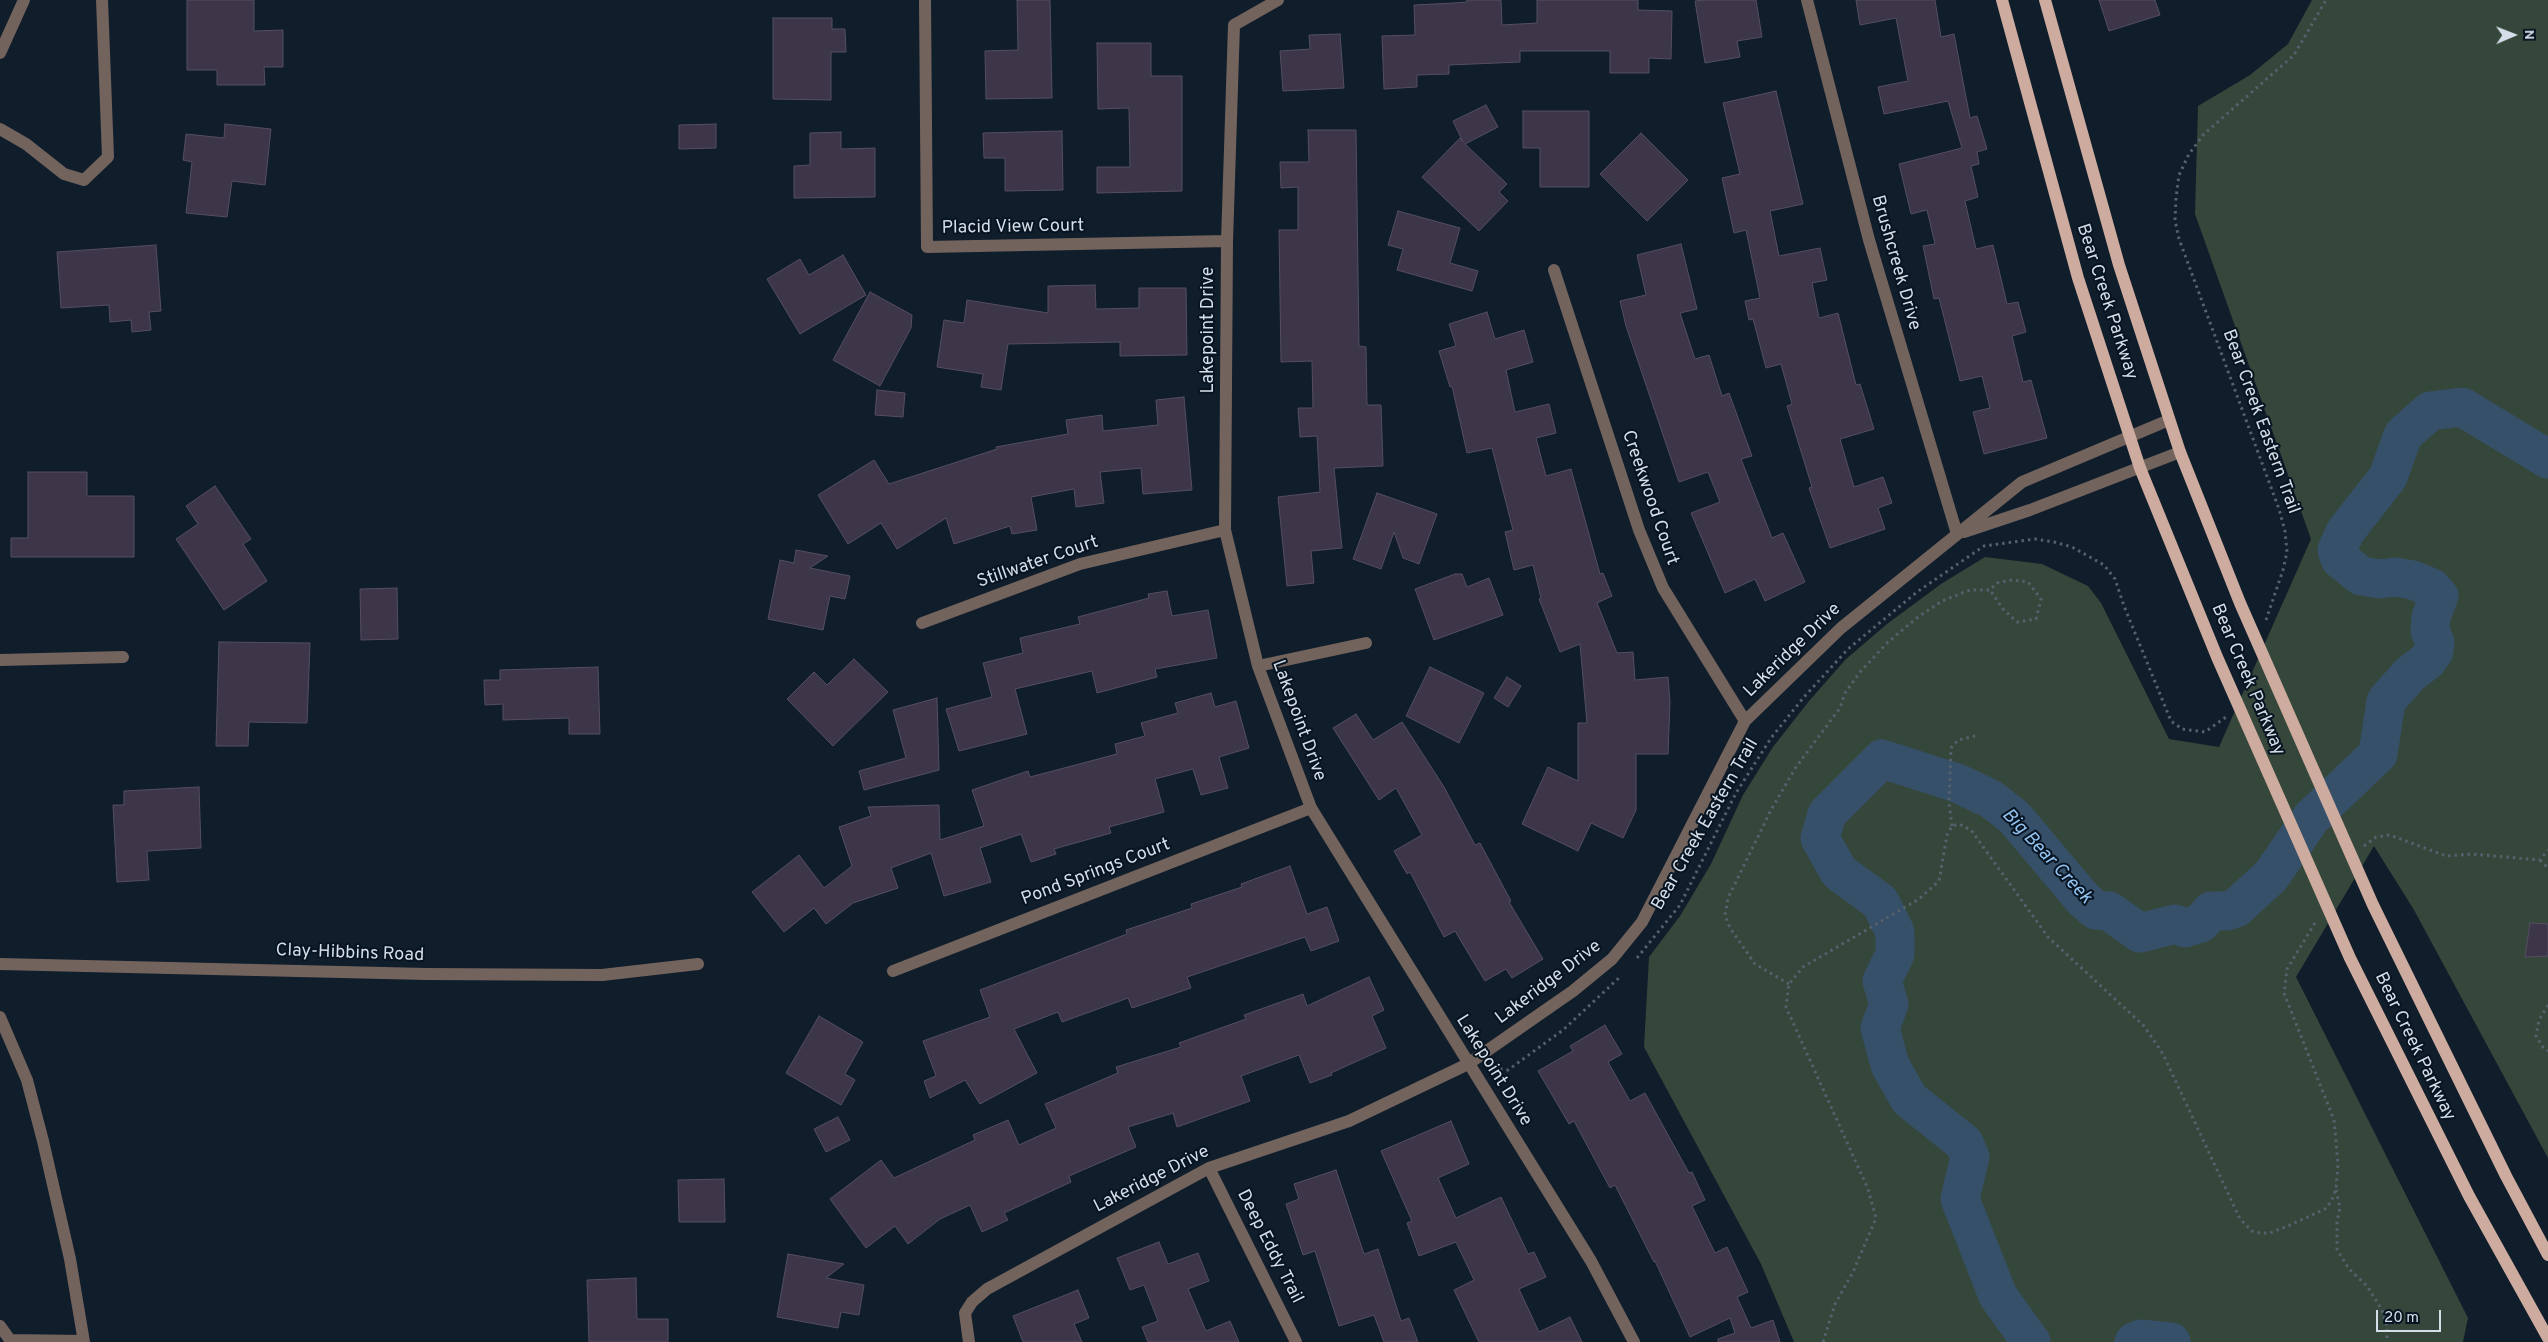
<!DOCTYPE html>
<style>
body{margin:0}
#map{position:relative;width:2548px;height:1342px;overflow:hidden;background:#101d2b;font-family:Overpass,sans-serif}
canvas{display:block}
.north{position:absolute;left:2488px;top:10px;width:50px;height:50px;-webkit-text-stroke:4px #071421;paint-order:stroke;rotate:89deg;font-size:14px;font-weight:700;line-height:20px;text-align:center;color:#d5dee8}
.north::after{content:'';display:block;margin:auto;width:18px;height:22px;background:#d5dee8;clip-path:polygon(50% 0,100% 100%,50% 72%,0 100%)}
.scale{position:absolute;left:2376px;top:1310px;width:65px;height:22px;box-sizing:border-box;border:2px solid #d5dee8;border-top:0;padding-left:6px;font-size:15px;line-height:18px;white-space:nowrap;color:#d5dee8;-webkit-text-stroke:4px #071421;paint-order:stroke}
</style>
<div id="map">
<canvas width="2548" height="1342"></canvas>
<div class="north">N</div>
<div class="scale">20 m</div>
</div>
<script>
const c = document.querySelector('canvas').getContext('2d');
c.lineJoin = 'round';
function fill(path, color) {
  c.fillStyle = color;
  c.fill(path, 'evenodd');
}
function shape(rows) {
  const path = new Path2D();
  for (const r of rows) {
    path.moveTo(r[0], r[1]);
    for (let i = 2; i < r.length; i += 2) path.lineTo(r[i], r[i + 1]);
  }
  return path;
}
function strokePath(path, color, width, dash) {
  c.strokeStyle = color;
  c.lineWidth = width;
  c.lineCap = dash ? 'butt' : 'round';
  c.setLineDash(dash || []);
  c.stroke(path);
}
function write(font, color, halo, rows, align = 'center') {
  c.font = font + ' Overpass,sans-serif';
  c.lineWidth = 4;
  c.setLineDash([]);
  c.textBaseline = 'middle';
  c.strokeStyle = halo;
  c.fillStyle = color;
  for (const [text, x, y, turn = 0] of rows) {
    c.save();
    c.translate(x, y);
    c.rotate((+turn || 0) * Math.PI / 180);
    c.textAlign = isNaN(turn) ? turn : align;
    if (halo) c.strokeText(text, 0, 0);
    c.fillText(text, 0, 0);
    c.restore();
  }
}
const green = shape([
 [2312,0,2548,0,2548,1158,2414,910,2374,846,2296,977,2468,1318,2463,1342,1794,1342,1761,1264,1644,1047,1649,957,1680,916,1711,864,1743,795,1773,747,1809,701,1846,659,1887,624,1941,584,1985,557,2042,564,2088,586,2101,603,2169,739,2219,747,2311,539,2195,214,2198,106,2250,75,2288,44]
]);
const river = shape([
 [2031,1342,1998,1296,1960,1199,1970,1157,1964,1143,1909,1099,1890,1065,1880,1028,1889,1004,1882,981,1895,954,1895,932,1880,902,1839,872,1820,838,1827,814,1882,759,1957,783,1991,799,2014,817,2083,899,2096,910,2109,911,2140,933,2175,924,2185,928,2201,923,2211,911,2227,911,2236,908,2271,876,2311,818,2378,754,2386,701,2410,674,2427,661,2434,651,2435,642,2430,631,2431,617,2439,596,2432,588,2413,580,2395,577,2380,579,2361,576,2340,559,2337,550,2345,532,2388,477,2403,435,2430,411,2462,407,2548,459],
 [2134,1342,2141,1339,2171,1342]
]);
const building = shape([
 [187,0,254,0,254,31,283,30,283,67,264,67,265,85,217,85,217,70,187,70,187,0],
 [1017,0,1050,0,1052,98,986,99,985,51,1018,50,1017,0],
 [1467,0,1501,0,1502,25,1537,23,1537,0,1638,0,1638,10,1672,11,1671,59,1649,58,1649,73,1610,73,1610,51,1520,51,1520,62,1449,65,1449,74,1417,75,1417,87,1384,89,1382,36,1415,35,1414,5,1454,3,1467,2,1467,0],
 [1704,0,1756,0,1762,37,1737,41,1740,57,1705,63,1695,1,1704,0],
 [1856,0,1935,0,1941,37,1954,34,1970,118,1977,116,1987,149,1977,152,1979,164,1971,166,1978,197,1965,201,1976,249,1993,245,2007,304,2018,302,2026,332,2012,336,2023,382,2031,380,2047,438,1984,454,1973,412,1990,408,1982,376,1960,381,1939,298,1934,299,1923,246,1935,244,1927,210,1911,214,1899,164,1962,148,1948,101,1884,114,1878,87,1908,81,1896,18,1860,25,1856,0],
 [2099,0,2155,0,2160,15,2109,31,2099,0],
 [773,18,832,18,832,29,845,29,846,52,831,52,831,100,773,99,773,18],
 [1340,34,1344,88,1283,91,1280,51,1310,49,1309,35,1340,34],
 [1097,43,1151,43,1151,76,1182,76,1182,191,1097,193,1097,167,1130,167,1129,108,1098,109,1097,43],
 [1776,91,1803,204,1770,211,1779,256,1820,248,1827,280,1812,283,1819,318,1838,313,1856,385,1860,384,1874,429,1840,439,1854,487,1883,477,1892,503,1878,508,1885,529,1830,548,1809,488,1812,487,1787,406,1792,404,1781,364,1766,368,1753,319,1749,320,1745,301,1760,298,1746,230,1734,233,1722,178,1740,174,1723,103,1776,91],
 [1486,105,1498,127,1465,144,1507,184,1499,192,1508,201,1479,231,1422,177,1460,138,1463,142,1453,121,1486,105],
 [1523,111,1589,111,1589,187,1540,187,1540,148,1523,148,1523,111],
 [225,124,271,129,265,185,232,181,227,217,186,213,192,162,183,160,186,134,224,138,225,124],
 [716,124,716,148,679,149,679,125,716,124],
 [1308,130,1356,130,1359,346,1366,347,1367,405,1381,405,1383,466,1334,468,1342,548,1311,551,1314,583,1287,586,1278,497,1320,492,1317,436,1300,437,1298,408,1313,408,1312,361,1281,362,1279,230,1298,230,1298,187,1281,188,1280,162,1309,162,1308,130],
 [1062,131,1063,190,1005,191,1005,158,984,158,983,133,1062,131],
 [841,132,841,149,875,148,875,197,794,198,794,166,810,165,810,133,841,132],
 [1641,133,1688,180,1647,221,1600,174,1641,133],
 [1398,211,1460,228,1450,263,1478,271,1472,291,1397,270,1403,249,1388,245,1398,211],
 [1681,244,1697,309,1680,313,1695,359,1709,355,1722,396,1729,393,1752,456,1741,459,1772,538,1783,533,1805,582,1765,601,1755,579,1725,593,1691,513,1720,502,1708,472,1679,482,1626,326,1620,301,1646,295,1637,255,1681,244],
 [156,245,161,311,149,312,151,330,132,332,131,320,110,322,109,305,61,308,57,252,156,245],
 [843,255,866,295,800,334,767,279,800,259,809,275,843,255],
 [1095,285,1096,309,1139,308,1139,288,1186,288,1187,355,1120,356,1120,342,1008,344,1001,390,981,387,983,374,937,367,944,320,964,323,967,300,1048,313,1048,286,1095,285],
 [870,292,912,315,911,328,880,386,833,360,870,292],
 [1487,312,1495,339,1524,330,1533,362,1506,370,1515,412,1549,404,1556,433,1536,438,1546,476,1571,469,1600,574,1603,573,1612,596,1597,603,1617,653,1633,652,1635,680,1668,677,1670,702,1668,754,1636,754,1636,810,1623,838,1591,823,1578,851,1522,824,1548,767,1578,781,1578,723,1587,723,1580,644,1560,652,1539,599,1541,598,1533,565,1514,570,1505,532,1513,530,1492,448,1467,453,1452,386,1450,387,1439,351,1456,346,1449,324,1487,312],
 [877,390,905,393,903,417,875,415,877,390],
 [1184,397,1192,490,1143,494,1141,468,1100,472,1104,503,1076,507,1074,489,1031,497,1037,530,1012,534,1010,526,954,544,946,518,897,549,881,523,848,544,818,495,874,460,889,484,997,449,996,447,1068,434,1066,420,1102,415,1103,431,1158,425,1156,400,1184,397],
 [28,472,87,472,87,496,134,496,134,557,11,557,11,538,28,538,28,472],
 [215,486,251,539,243,544,267,581,224,610,176,539,198,524,186,506,215,486],
 [1377,493,1437,514,1419,564,1403,558,1394,532,1381,569,1353,559,1377,493],
 [796,550,828,556,810,568,850,576,845,599,830,596,823,630,768,619,780,560,794,563,796,550],
 [1455,574,1462,574,1467,587,1489,578,1503,615,1434,640,1415,589,1455,574],
 [397,588,398,639,361,640,360,589,397,588],
 [1167,591,1172,616,1208,610,1217,658,1155,669,1157,677,1097,693,1092,671,1015,689,1027,734,959,751,946,709,992,697,983,663,1023,653,1020,638,1080,624,1078,617,1149,598,1148,594,1167,591],
 [219,642,310,643,307,723,249,722,248,746,216,746,219,642],
 [854,659,888,692,833,746,787,699,814,672,827,685,854,659],
 [598,667,600,734,569,734,569,718,503,720,503,704,485,705,484,680,500,680,500,670,598,667],
 [1430,667,1484,693,1459,743,1406,716,1430,667],
 [1507,677,1521,686,1508,707,1494,698,1507,677],
 [1211,693,1215,707,1236,701,1249,748,1219,757,1228,788,1201,795,1193,769,1155,779,1164,812,1109,827,1111,833,1054,849,1056,854,1031,862,1021,834,980,848,991,882,944,896,931,853,891,868,898,888,853,903,826,924,814,908,784,932,752,892,799,855,824,888,852,866,839,827,871,816,868,807,939,805,940,840,984,826,972,790,1028,771,1030,777,1117,754,1115,744,1145,736,1141,723,1178,713,1175,703,1211,693],
 [937,698,939,770,864,790,859,771,906,758,893,710,937,698],
 [1356,714,1373,740,1402,722,1444,787,1475,845,1480,843,1511,901,1509,902,1543,959,1512,978,1506,969,1485,981,1455,931,1444,937,1410,872,1407,874,1394,851,1422,835,1396,788,1379,800,1333,728,1356,714],
 [199,787,201,848,147,851,149,880,117,882,113,805,124,805,124,791,199,787],
 [1290,866,1307,914,1327,907,1339,941,1311,951,1305,937,1187,977,1191,988,1132,1008,1128,998,1062,1022,1058,1012,1014,1029,1037,1073,980,1104,965,1080,930,1098,924,1081,936,1076,923,1041,990,1017,980,990,1127,934,1126,930,1192,908,1191,904,1242,887,1241,884,1290,866],
 [2530,923,2548,924,2548,956,2525,957,2530,923],
 [1369,977,1384,1010,1372,1016,1386,1048,1331,1073,1332,1075,1310,1083,1299,1055,1241,1076,1250,1101,1177,1127,1173,1113,1128,1127,1136,1147,1069,1176,1071,1182,1004,1213,1008,1220,982,1232,970,1205,940,1219,908,1244,895,1226,866,1248,830,1199,881,1160,894,1178,975,1140,973,1135,1008,1120,1019,1145,1056,1128,1045,1104,1118,1073,1116,1067,1181,1047,1179,1043,1246,1019,1244,1015,1303,994,1307,1006,1369,977],
 [819,1016,863,1042,845,1074,855,1080,841,1105,786,1073,819,1016],
 [1605,1025,1622,1054,1608,1062,1630,1101,1645,1093,1689,1173,1692,1172,1705,1200,1692,1206,1715,1253,1727,1247,1748,1292,1737,1297,1751,1328,1773,1320,1780,1342,1718,1342,1718,1339,1735,1333,1730,1318,1690,1337,1655,1261,1654,1262,1615,1185,1610,1188,1574,1121,1569,1124,1538,1071,1573,1051,1570,1046,1605,1025],
 [838,1117,850,1140,826,1152,814,1129,838,1117],
 [1451,1121,1469,1164,1438,1178,1456,1218,1501,1197,1528,1254,1534,1252,1546,1277,1519,1289,1539,1332,1570,1317,1582,1342,1479,1342,1454,1290,1474,1280,1456,1242,1419,1256,1407,1223,1412,1221,1381,1151,1451,1121],
 [1336,1170,1364,1254,1378,1249,1401,1321,1409,1318,1418,1342,1384,1342,1374,1315,1339,1326,1315,1251,1303,1255,1286,1204,1299,1199,1294,1184,1336,1170],
 [724,1179,725,1222,679,1222,678,1180,724,1179],
 [1159,1242,1168,1264,1198,1253,1209,1281,1188,1289,1206,1331,1230,1321,1239,1342,1148,1342,1142,1327,1158,1321,1144,1285,1130,1290,1117,1258,1159,1242],
 [788,1254,844,1264,826,1278,864,1285,859,1315,841,1312,838,1328,777,1317,788,1254],
 [636,1278,637,1319,668,1319,668,1342,589,1342,587,1280,636,1278],
 [1078,1290,1089,1318,1074,1324,1082,1342,1023,1342,1013,1316,1078,1290]
]);
const path = shape([
 [2266,620,2283,570,2287,552,2285,531,2279,509,2179,239,2175,220,2176,198,2179,175,2189,154,2204,134,2294,55,2326,0],
 [1952,826,1949,803,1951,748,1958,740,1975,736],
 [2364,846,2376,837,2390,835,2446,856,2472,854,2540,860,2548,850],
 [2540,860,2548,868],
 [1637,958,1680,905,1736,793,1771,738,1804,697,1848,649,1917,592,1984,546,2035,539,2054,542,2072,547,2104,565,2115,579,2124,606,2171,721,2182,729,2205,732,2226,717],
 [1789,984,1755,964,1730,928,1725,915,1728,898,1771,810,1796,767,1840,708,1845,693,1860,672,1888,642,1918,617,1942,601,1970,590,1990,590,1997,583,2012,580,2028,582,2041,599,2036,619,2017,622,2003,609,1990,590],
 [2548,1005,2539,1020,2536,1036,2544,1049,2548,1051],
 [1500,1069,1508,1070,1563,1030,1621,976],
 [2336,1190,2340,1208,2337,1221,2337,1249,2349,1269,2367,1286,2382,1310,2387,1326,2387,1342],
 [1823,1342,1835,1304,1853,1272,1876,1218,1868,1189,1786,1007,1789,984,1803,967,1919,899,1939,881,1947,835,1952,826,1959,824,1971,830,2048,937,2144,1026,2163,1054,2240,1219,2252,1231,2260,1233,2270,1233,2290,1225,2325,1209,2331,1202,2336,1189,2338,1164,2334,1120,2284,993,2287,969,2315,923]
]);
const minor = shape([
 [925,0,927,247,1227,241],
 [1278,0,1234,25,1227,241,1225,530,1258,666,1311,808,1591,1261,1634,1342],
 [1807,0,1869,240,1957,534],
 [0,53,24,0],
 [0,129,26,144,64,174,84,180,108,157,102,0],
 [1554,270,1639,530,1663,588,1745,721],
 [1964,532,2030,510,2180,452],
 [922,623,1080,564,1225,530],
 [0,660,123,657],
 [1258,666,1366,643],
 [0,964,426,974,602,975,698,964],
 [893,971,1311,808],
 [0,1017,27,1080,43,1141,70,1259,84,1342],
 [1209,1168,1296,1342],
 [0,1326,10,1340],
 [10,1340,83,1341],
 [969,1342,965,1313,972,1302,987,1289,1209,1168,1349,1121,1468,1064,1573,991,1612,959,1642,922,1745,721,1841,628,2022,482,2169,420]
]);
const major = shape([
 [2002,0,2078,278,2140,468,2217,657,2350,958,2469,1196,2548,1338],
 [2045,0,2119,265,2180,452,2240,603,2373,905,2506,1176,2548,1255]
]);
const streetNames = [
 ["Placid View Court",1013,228,-1],
 ["Brushcreek Drive",1895,263,74],
 ["Bear Creek Parkway",2106,302,72],
 ["Lakepoint Drive",1209,330,-90],
 ["Bear Creek Eastern Trail",2260,422,70],
 ["Creekwood Court",1649,498,71],
 ["Stillwater Court",1038,563,-19],
 ["Lakeridge Drive",1793,651,-44],
 ["Bear Creek Parkway",2247,680,67],
 ["Lakepoint Drive",1298,721,70],
 ["Bear Creek Eastern Trail",1706,825,-60],
 ["Pond Springs Court",1096,873,-21],
 ["Clay-Hibbins Road",350,954,2],
 ["Lakeridge Drive",1549,983,-37],
 ["Bear Creek Parkway",2414,1047,64],
 ["Lakepoint Drive",1493,1071,58],
 ["Lakeridge Drive",1152,1180,-27],
 ["Deep Eddy Trail",1269,1247,63]
];
const waterNames = [
 ["Big Bear Creek",2046,857,47]
];
fill(green, '#35473a');
strokePath(river, '#375069', 39);
fill(building, '#3d3649');
strokePath(building, '#554e61', 1);
strokePath(path, '#55616d', 3, [2.5, 4]);
strokePath(minor, '#73635d', 12);
strokePath(major, '#cdab9e', 12);
write('18px', '#d5dee8', '#071421', streetNames);
write('italic 19px', '#94c3f1', '#071421', waterNames);
</script>
